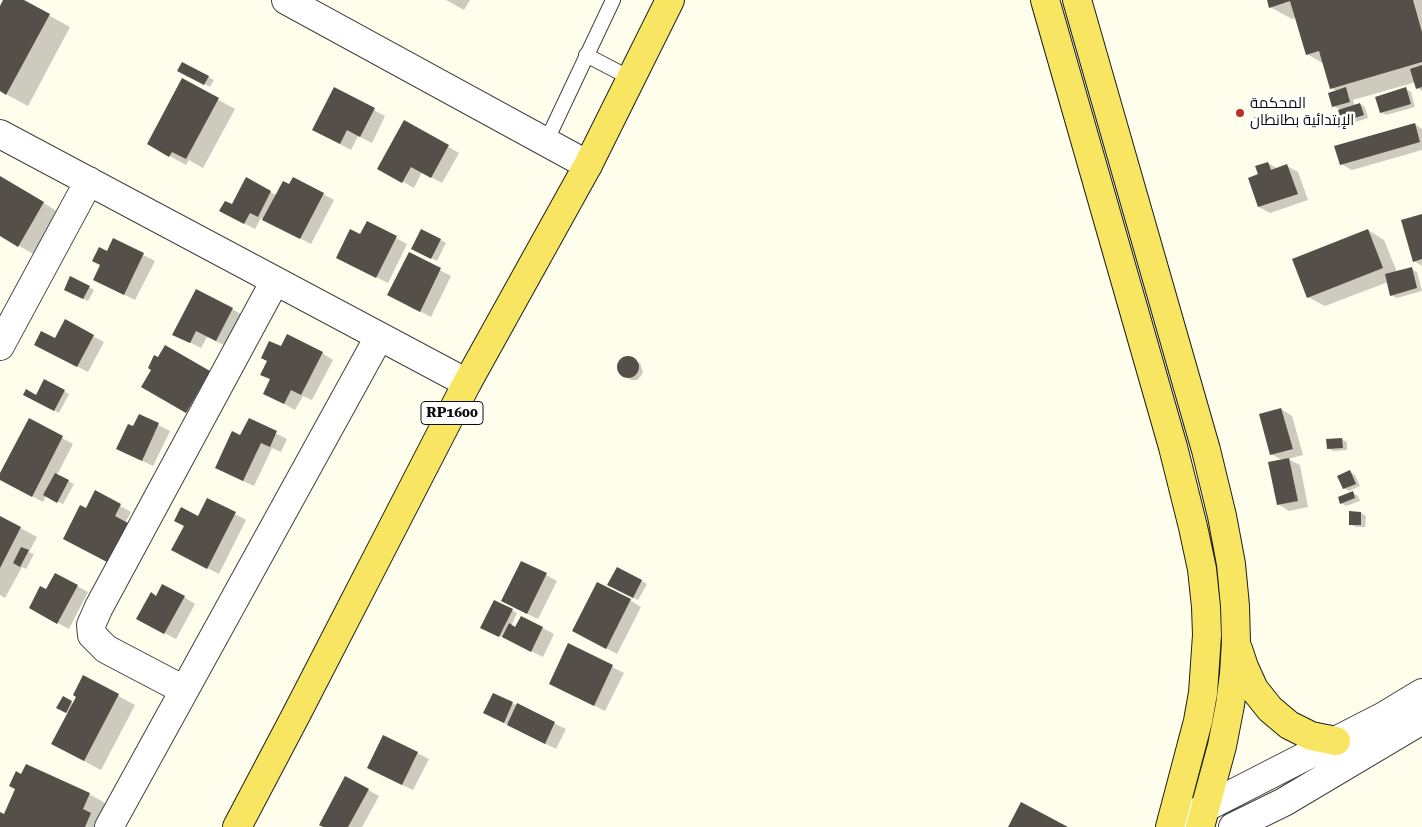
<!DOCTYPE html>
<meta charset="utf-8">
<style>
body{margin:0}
canvas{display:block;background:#fffeec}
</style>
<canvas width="1422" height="827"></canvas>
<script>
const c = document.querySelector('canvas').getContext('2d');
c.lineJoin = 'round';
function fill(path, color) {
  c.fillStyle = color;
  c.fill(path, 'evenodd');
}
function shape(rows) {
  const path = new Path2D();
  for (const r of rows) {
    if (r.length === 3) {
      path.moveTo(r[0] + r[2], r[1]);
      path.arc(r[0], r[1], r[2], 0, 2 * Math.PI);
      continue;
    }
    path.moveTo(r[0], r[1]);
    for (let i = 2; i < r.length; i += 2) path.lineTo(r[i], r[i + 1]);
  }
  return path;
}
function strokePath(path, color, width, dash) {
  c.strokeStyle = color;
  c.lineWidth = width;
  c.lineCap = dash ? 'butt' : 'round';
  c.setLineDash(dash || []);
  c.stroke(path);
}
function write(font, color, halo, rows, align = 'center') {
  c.font = font + ' "Roboto Serif",Cairo,serif';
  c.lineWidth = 5;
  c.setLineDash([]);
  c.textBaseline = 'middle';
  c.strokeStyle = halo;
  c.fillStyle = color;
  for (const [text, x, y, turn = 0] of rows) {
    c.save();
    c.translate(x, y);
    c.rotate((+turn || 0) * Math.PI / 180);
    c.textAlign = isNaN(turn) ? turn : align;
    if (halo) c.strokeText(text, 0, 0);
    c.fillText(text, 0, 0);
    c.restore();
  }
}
const shadow = shape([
 [5,0,21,0,70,27,28,106,0,91,0,7],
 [446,0,470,0,464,10],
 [1268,0,1422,0,1422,91,1418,88,1416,82,1353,100,1355,106,1360,104,1365,107,1368,118,1349,124,1343,121,1339,109,1333,106,1337,91,1331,88,1324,64,1307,54,1296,18,1292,19,1270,7],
 [182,63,214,80,210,87,184,73],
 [182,80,235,109,203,168,189,160,186,165,148,144],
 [334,89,385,116,372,143,358,136,351,150,325,136],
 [1406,89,1411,92,1415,107,1386,115,1381,112],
 [405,122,459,153,442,183,422,172,414,188,379,168],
 [1415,124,1422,129,1422,150,1352,170,1341,164],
 [1268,163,1278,169,1287,166,1298,172,1308,200,1270,213,1259,207,1260,175],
 [0,177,60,213,35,255,0,235],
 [246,179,276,195,323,194,334,200,311,244,261,218,255,229,232,217,233,206],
 [1422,215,1422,266,1414,261],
 [367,223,407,244,388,283,349,264],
 [1368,230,1384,240,1397,272,1411,269,1417,272,1422,291,1397,298,1391,295,1388,282,1325,306,1308,297],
 [114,240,155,261,135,300,105,285,108,252],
 [441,240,446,243,437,261,418,251],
 [409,254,451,276,431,317,400,301],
 [71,277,94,290,88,301,70,292],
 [196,290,243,315,228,347,207,337,201,348,185,340],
 [93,336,104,342,88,372,46,350],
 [165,347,220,378,198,418,143,387],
 [281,348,322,353,333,360,312,400,303,396,295,410,276,399,272,380],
 [626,357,640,363,643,372,641,376,637,380,631,380,621,373,618,369,619,364,621,360],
 [45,381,69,394,59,413,25,395,36,396],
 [1281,409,1292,416,1303,455,1288,459,1300,465,1308,507,1289,511,1278,504,1282,460,1271,454],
 [139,415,170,431,153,466,118,449,133,428],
 [29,420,73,444,57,475,74,484,63,504,46,496,43,502,0,479,0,476],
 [249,420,287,439,281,452,272,448,254,486,228,474,241,437],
 [1342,439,1347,442,1347,450,1333,451,1328,448],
 [1350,472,1355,475,1360,486,1349,491,1344,488],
 [95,492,131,512,125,523,138,531,119,568,75,545,86,509],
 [1353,493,1358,496,1360,501,1346,506,1341,503],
 [1361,513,1366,516,1365,527,1356,527,1350,524],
 [235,514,246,520,219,574,184,556,198,517],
 [0,517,37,537,29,552,34,554,26,569,22,567,5,598,0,595],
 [546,575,557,581,538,619,513,607],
 [642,581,647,584,638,600,614,588],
 [77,586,88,592,69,629,41,614],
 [157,597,184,597,195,604,176,639,149,625],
 [630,600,641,607,617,654,585,637],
 [495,601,517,613,511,626,516,628,521,617,554,634,543,657,482,627],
 [569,645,624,673,605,711,561,689],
 [83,677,135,705,101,770,69,753,69,714,58,708,63,698,74,704],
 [493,694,566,729,556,749,490,716],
 [384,736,429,759,413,790,379,774],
 [22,775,89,794,105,803,99,818,106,827,0,827,0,813,5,815],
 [368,790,379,796,362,827,325,827]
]);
const building = shape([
 [3,0,24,0,50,14,6,95,0,91,0,6],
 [1267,0,1413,0,1422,32,1422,62,1330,89,1319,51,1306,55,1290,1,1269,8],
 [182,62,209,76,204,85,177,71],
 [1422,65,1422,87,1416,89,1410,69],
 [182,78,219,98,186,159,172,152,169,157,147,144],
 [334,87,375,108,360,137,347,130,340,144,312,130],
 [1346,87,1350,102,1332,107,1328,93],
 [1406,87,1411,104,1380,113,1375,97],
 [1360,103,1364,115,1342,122,1338,110],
 [404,120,449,145,431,178,411,167,402,183,377,169],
 [1415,123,1420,142,1340,165,1334,146],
 [1268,162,1271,170,1287,164,1298,194,1258,207,1248,178,1258,174,1255,166],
 [0,176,44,202,18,247,0,236],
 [246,177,271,191,258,217,250,213,244,224,219,211,225,201,232,204],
 [293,177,324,193,300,239,262,220,283,181,289,184],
 [1422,214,1422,259,1413,262,1401,220],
 [367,221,397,236,376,278,336,258,350,229,360,234],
 [421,229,441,239,431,259,411,249],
 [1368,229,1383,268,1307,298,1292,259],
 [113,238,144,253,124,295,93,280,100,265,92,261,99,247,107,251],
 [409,252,441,268,420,312,387,295],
 [1412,267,1417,288,1390,296,1385,274],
 [70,276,90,286,83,299,64,290],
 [196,289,233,308,216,341,196,331,190,343,172,335],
 [65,319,94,335,77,367,34,345,41,331,55,338],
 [287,334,323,352,301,395,291,390,284,404,263,394,270,379,260,375,267,361,261,358,269,341,281,346],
 [165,345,210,371,186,413,141,387,151,370,148,368,154,355,158,357],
 [628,367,11],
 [44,379,65,390,54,411,23,395,26,389,36,395],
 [1281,408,1293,449,1270,455,1259,414],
 [139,414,159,423,142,461,116,449,128,424,133,426],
 [29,418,63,436,32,497,0,480,0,473],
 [249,418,277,431,270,447,261,443,243,481,215,468,232,431,240,435],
 [1342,438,1343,448,1327,449,1326,439],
 [1289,458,1298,501,1277,505,1268,462],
 [1350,470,1356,484,1343,489,1337,476],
 [55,473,69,480,57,503,43,495],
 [95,490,121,504,115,516,128,523,107,562,63,539,80,505,86,508],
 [1353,491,1355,498,1340,504,1338,497],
 [207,498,236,512,207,569,171,550,184,526,174,521,181,507,198,516],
 [1349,511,1361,512,1361,525,1349,525],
 [0,516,21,527,0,568],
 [21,547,29,550,20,567,13,563],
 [521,561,547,573,527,614,501,601],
 [617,567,642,580,633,598,607,585],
 [55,573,78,585,57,624,29,608,40,586,46,589],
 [597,582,631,599,606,649,572,631],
 [162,584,185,596,164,634,136,619,151,592,156,596],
 [494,600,513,609,499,637,480,628],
 [521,616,543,627,531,652,502,637,509,623,515,627],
 [568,643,613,665,594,706,549,684],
 [83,675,119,694,84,761,51,744,76,697,73,695],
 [493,693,513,702,504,723,483,713],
 [63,696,72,701,66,713,56,708],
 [517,703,555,722,545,744,507,725],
 [383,735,418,752,402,785,367,768],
 [26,764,90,793,83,809,91,813,85,827,0,827,0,812,4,814,15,789,9,786,16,771,21,774],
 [345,776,369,789,348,827,323,827,319,825],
 [1021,802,1068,827,1008,827]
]);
const service = shape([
 [586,55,630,78],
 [546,142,613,0]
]);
const minor = shape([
 [286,0,588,165],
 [0,134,467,383],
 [0,346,89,181],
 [184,690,106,649,92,635,91,625,99,607,275,281],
 [109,827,379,337],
 [1172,827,1191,815,1384,716,1422,693],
 [1233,827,1284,802,1422,720]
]);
const primary = shape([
 [1045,0,1173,447,1193,527,1202,569,1206,607,1207,635,1203,693,1198,721,1170,827],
 [1077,0,1206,450,1222,516,1231,564,1235,606,1236,642,1234,674,1230,705,1222,746,1200,827],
 [1238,649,1244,667,1254,689,1270,709,1289,725,1311,736,1336,741],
 [237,827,296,715,467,383,588,165,670,0]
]);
const markers = [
 [1240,113,5,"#bc3025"]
];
const shields = [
 [452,413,62]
];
const shieldNames = [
 ["RP1600",452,413]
];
const poiNames = [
 ["المحكمة",1250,104],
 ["الإبتدائية بطانطان",1250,121]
];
fill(shadow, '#0003');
fill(building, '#554f49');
strokePath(service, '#404040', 16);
strokePath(minor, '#404040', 30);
strokePath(primary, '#1e1e1e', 30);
strokePath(service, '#fff', 14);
strokePath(minor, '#fff', 28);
strokePath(primary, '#f8e663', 28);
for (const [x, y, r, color] of markers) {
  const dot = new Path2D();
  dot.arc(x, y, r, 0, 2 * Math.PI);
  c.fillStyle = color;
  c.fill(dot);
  strokePath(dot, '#fff', 2);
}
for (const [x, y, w] of shields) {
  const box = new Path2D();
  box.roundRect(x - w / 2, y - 11.5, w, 23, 4);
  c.fillStyle = '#fff';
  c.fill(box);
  strokePath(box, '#0d0d0d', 1);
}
write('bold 14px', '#0d0d0d', null, shieldNames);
write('15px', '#0d0d0d', '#fff', poiNames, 'left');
</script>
